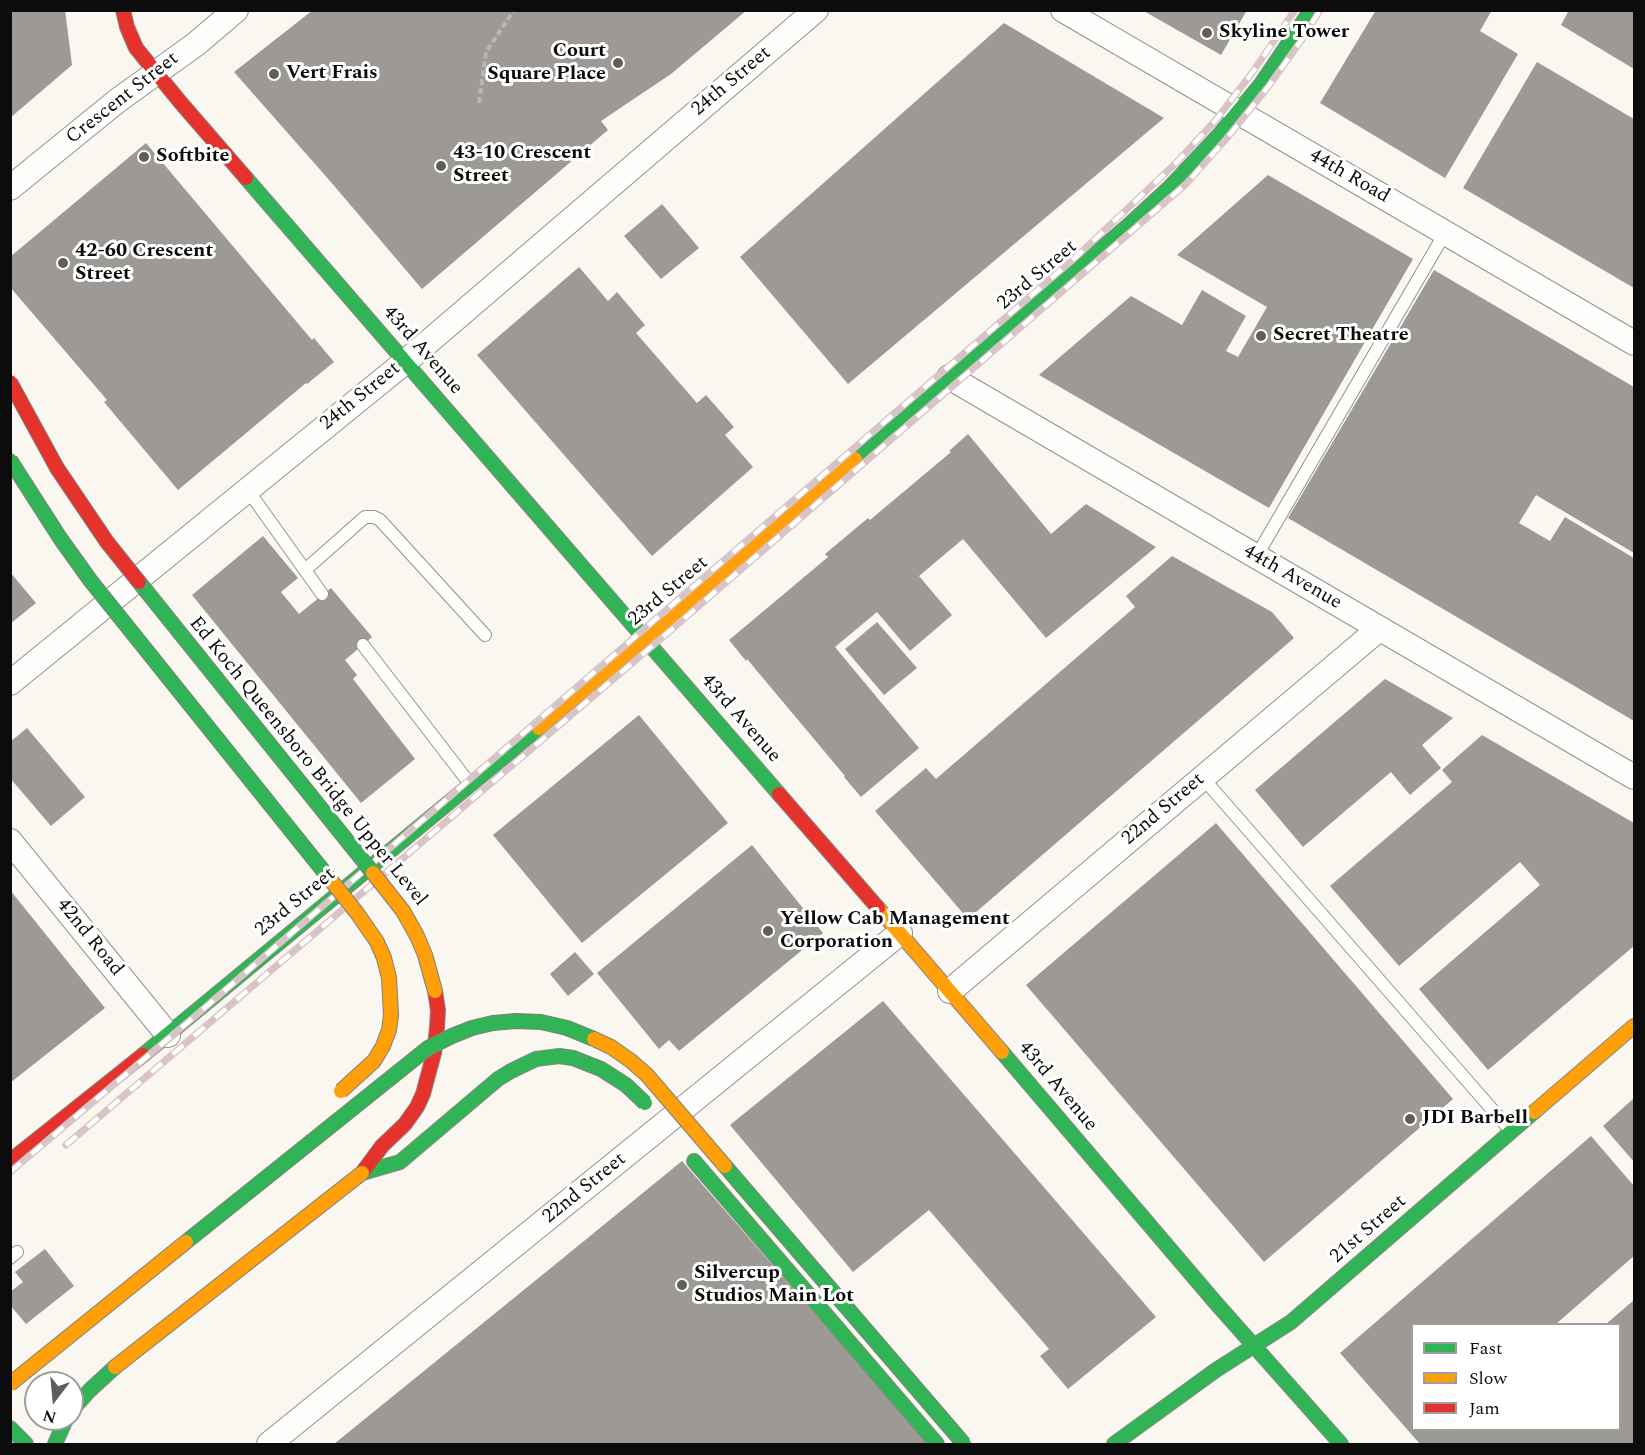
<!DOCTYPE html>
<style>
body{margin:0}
#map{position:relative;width:1645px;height:1455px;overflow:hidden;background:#faf7f0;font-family:Spectral,serif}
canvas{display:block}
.frame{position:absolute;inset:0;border:12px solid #0c0c0c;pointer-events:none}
.legend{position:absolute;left:1411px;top:1323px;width:210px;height:108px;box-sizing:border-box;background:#fff;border:2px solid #9e9e9e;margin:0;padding:8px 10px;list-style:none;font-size:18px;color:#0c0c0c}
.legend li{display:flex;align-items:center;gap:12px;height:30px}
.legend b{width:30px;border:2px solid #9e9e9e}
.north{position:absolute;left:24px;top:1371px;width:60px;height:60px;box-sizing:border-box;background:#fff;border:2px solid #9e9e9e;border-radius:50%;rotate:196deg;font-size:16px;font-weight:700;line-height:24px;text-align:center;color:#0c0c0c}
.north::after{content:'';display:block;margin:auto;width:21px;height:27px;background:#5f5e5c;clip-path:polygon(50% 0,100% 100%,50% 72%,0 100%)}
</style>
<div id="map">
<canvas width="1645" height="1455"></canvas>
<div class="frame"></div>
<ul class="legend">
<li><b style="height:8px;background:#30b455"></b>Fast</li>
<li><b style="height:8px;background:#ff9f0a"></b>Slow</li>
<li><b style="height:8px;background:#e5322d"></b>Jam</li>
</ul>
<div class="north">N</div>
</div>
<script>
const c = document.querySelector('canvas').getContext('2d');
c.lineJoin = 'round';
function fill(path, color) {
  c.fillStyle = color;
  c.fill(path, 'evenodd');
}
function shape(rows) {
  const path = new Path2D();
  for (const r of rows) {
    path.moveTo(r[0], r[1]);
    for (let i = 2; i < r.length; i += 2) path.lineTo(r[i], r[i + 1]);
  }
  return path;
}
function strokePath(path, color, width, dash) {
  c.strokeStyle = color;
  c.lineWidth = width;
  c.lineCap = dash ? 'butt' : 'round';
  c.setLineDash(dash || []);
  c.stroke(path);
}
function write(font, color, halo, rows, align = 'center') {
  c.font = font + ' Spectral,serif';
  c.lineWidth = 6;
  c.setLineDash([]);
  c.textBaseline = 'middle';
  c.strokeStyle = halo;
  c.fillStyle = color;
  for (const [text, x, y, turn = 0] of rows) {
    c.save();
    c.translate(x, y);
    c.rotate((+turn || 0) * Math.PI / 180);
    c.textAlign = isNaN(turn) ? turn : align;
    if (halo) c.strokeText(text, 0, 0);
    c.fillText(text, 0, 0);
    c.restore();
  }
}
const building = shape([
 [10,10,65,10,72,65,10,118],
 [313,10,747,10,671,74,601,121,608,130,422,289,330,181,234,72],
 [1142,10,1247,10,1221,55],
 [1376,10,1492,10,1480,31,1518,54,1445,178,1320,103],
 [1569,10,1634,10,1634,69,1561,25],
 [1004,23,1164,118,848,384,740,257],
 [1537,62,1634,119,1634,288,1463,188],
 [146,143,312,340,314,338,334,362,307,384,306,383,178,490,104,402,107,400,10,287,10,257],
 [1268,175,1413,259,1269,508,1039,375,1131,296,1182,325,1202,290,1246,316,1226,351,1238,357,1267,307,1177,255],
 [662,204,699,248,661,279,624,236],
 [579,267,608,301,617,292,645,325,636,333,697,403,706,395,734,427,725,435,753,467,652,556,477,355],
 [1434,270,1634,387,1634,553,1536,495,1519,523,1550,541,1565,517,1634,558,1634,721,1288,518],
 [968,434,1051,534,1086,504,1156,547,1046,638,963,539,919,576,952,615,910,651,877,612,835,647,919,748,861,797,844,777,845,776,747,659,746,661,729,640,828,557,825,554,868,518,870,520,951,452,949,451],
 [263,536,298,578,281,592,299,614,331,588,372,637,345,660,357,675,353,679,415,759,361,803,192,595],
 [1172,556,1272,612,1294,638,968,919,875,811,926,768,936,779,1135,607,1126,596],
 [10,572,36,603,10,624],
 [877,622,917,668,884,695,845,649],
 [1385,679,1453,718,1422,745,1441,768,1410,795,1391,772,1303,847,1255,790],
 [639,715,728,823,582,943,493,835],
 [27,728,85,797,51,826,10,778,10,742],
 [1482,735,1634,823,1634,946,1488,1070,1419,989,1540,885,1520,862,1399,966,1330,886,1452,782,1442,770],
 [1216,823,1453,1099,1264,1262,1026,985],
 [752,845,823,933,679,1051,669,1040,659,1049,597,973],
 [10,890,105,1008,10,1083],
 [575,952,594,974,568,996,550,974],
 [883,1001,1156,1317,1068,1389,1040,1356,1049,1349,929,1210,853,1272,730,1125],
 [1634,1098,1634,1162,1603,1126],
 [1591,1136,1634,1186,1634,1256,1556,1324,1412,1324,1412,1430,1620,1430,1620,1324,1606,1324,1634,1300,1634,1444,1420,1444,1340,1353],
 [682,1161,928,1444,334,1444,557,1263],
 [45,1249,74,1286,26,1324,10,1305,10,1292,23,1282,15,1272]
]);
const path = shape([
 [479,103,486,52,514,10]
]);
const lane = shape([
 [247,489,322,594],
 [1256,557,1445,233],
 [305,570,365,517,374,517,380,520,485,635],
 [363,645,470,784],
 [1202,777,1511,1131],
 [10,1258,17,1252]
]);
const street = shape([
 [1063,10,1634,343],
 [10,188,117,101,196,44,236,10],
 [949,377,1634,777],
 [10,683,405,362,816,10],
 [10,841,168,1035],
 [950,991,1379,629],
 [269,1444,900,933]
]);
const fast = shape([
 [246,178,779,794],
 [855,459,1131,223,1169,188,1218,136,1261,84,1311,10],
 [1002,1052,1215,1302,1341,1444],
 [143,1055,539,728],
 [694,1161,937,1444],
 [362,1173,400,1162,498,1079,511,1071,536,1059,559,1056],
 [72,1410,90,1390,115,1367],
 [10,1428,26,1444],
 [55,1444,66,1419],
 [1114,1444,1216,1370,1291,1322,1534,1112]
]);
const slow = shape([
 [539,728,679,610,855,459],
 [878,908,1002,1052],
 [1534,1112,1634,1026]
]);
const jam = shape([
 [123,10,127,27,136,48,181,103,246,178],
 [779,794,878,908],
 [10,1161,143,1055],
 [362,1173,382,1146,405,1124,417,1107,423,1094,434,1053,437,1028,438,1010,435,991]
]);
const rail = shape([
 [66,1145,671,630,1186,184,1227,138,1268,87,1303,38,1320,10],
 [10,1172,194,1017,1077,256,1176,163,1215,121,1252,73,1295,10]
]);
const fastBridge = shape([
 [10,460,60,538,90,580,329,878],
 [139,582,373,873],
 [559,1056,573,1058,601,1069,626,1085,645,1103],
 [725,1166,964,1444],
 [186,1242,428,1048,452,1036,472,1028,493,1023,516,1021,541,1022,567,1028,594,1039]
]);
const slowBridge = shape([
 [373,873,403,911,417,936,425,955,435,991],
 [329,878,357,913,377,942,384,958,389,978,391,1015,389,1030,383,1046,374,1061,341,1091],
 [594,1039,611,1047,631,1061,647,1075,725,1166],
 [115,1367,362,1173],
 [10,1384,186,1242]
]);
const jamBridge = shape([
 [10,382,57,468,107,542,139,582]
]);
const markers = [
 [1207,33,6,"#5f5e5c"],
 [618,63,6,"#5f5e5c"],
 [274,74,6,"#5f5e5c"],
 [144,157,6,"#5f5e5c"],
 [441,166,6,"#5f5e5c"],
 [63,263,6,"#5f5e5c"],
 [1261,336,6,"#5f5e5c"],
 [768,931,6,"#5f5e5c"],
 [1410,1119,6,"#5f5e5c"],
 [682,1285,6,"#5f5e5c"]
];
const poiNames = [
 ["Skyline Tower",1219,33],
 ["Court",606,52,"right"],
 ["Square Place",606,75,"right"],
 ["Vert Frais",286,74],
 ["43-10 Crescent",453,154],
 ["Street",453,177],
 ["Softbite",156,157],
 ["42-60 Crescent",75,252],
 ["Street",75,275],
 ["Secret Theatre",1273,336],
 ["Yellow Cab Management",780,920],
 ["Corporation",780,943],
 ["JDI Barbell",1422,1119],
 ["Silvercup",694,1274],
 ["Studios Main Lot",694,1297]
];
const streetNames = [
 ["24th Street",732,82,-40],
 ["Crescent Street",123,99,-38],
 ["44th Road",1349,177,30],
 ["23rd Street",1038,276,-40],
 ["43rd Avenue",422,351,49],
 ["24th Street",361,397,-39],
 ["44th Avenue",1292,578,30],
 ["23rd Street",669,592,-40],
 ["43rd Avenue",740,719,49],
 ["Ed Koch Queensboro Bridge Upper Level",307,762,51],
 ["22nd Street",1164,810,-40],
 ["23rd Street",296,903,-39],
 ["42nd Road",89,938,51],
 ["43rd Avenue",1057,1087,50],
 ["22nd Street",585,1189,-39],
 ["21st Street",1369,1230,-41]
];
fill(building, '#9d9a96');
strokePath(lane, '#93928f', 14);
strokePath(street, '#93928f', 26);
strokePath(fast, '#8a8885', 16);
strokePath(slow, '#8a8885', 16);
strokePath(jam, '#8a8885', 16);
strokePath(path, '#b7b6b5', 4, [6, 3]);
strokePath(lane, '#fefefd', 12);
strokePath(street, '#fefefd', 24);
strokePath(fast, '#30b455', 14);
strokePath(slow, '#ff9f0a', 14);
strokePath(jam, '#e5322d', 14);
strokePath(rail, '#d8c3c6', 7);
strokePath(rail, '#fff', 4.5, [14]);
strokePath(fastBridge, '#807f7c', 16, []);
strokePath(slowBridge, '#807f7c', 16, []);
strokePath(jamBridge, '#807f7c', 16, []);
strokePath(fastBridge, '#30b455', 14);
strokePath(slowBridge, '#ff9f0a', 14);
strokePath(jamBridge, '#e5322d', 14);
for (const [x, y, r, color] of markers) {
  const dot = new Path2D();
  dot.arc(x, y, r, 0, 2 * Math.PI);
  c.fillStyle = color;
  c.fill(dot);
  strokePath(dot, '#fff', 2);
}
write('bold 20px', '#0c0c0c', '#fff', poiNames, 'left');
write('20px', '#0c0c0c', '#fff', streetNames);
</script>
